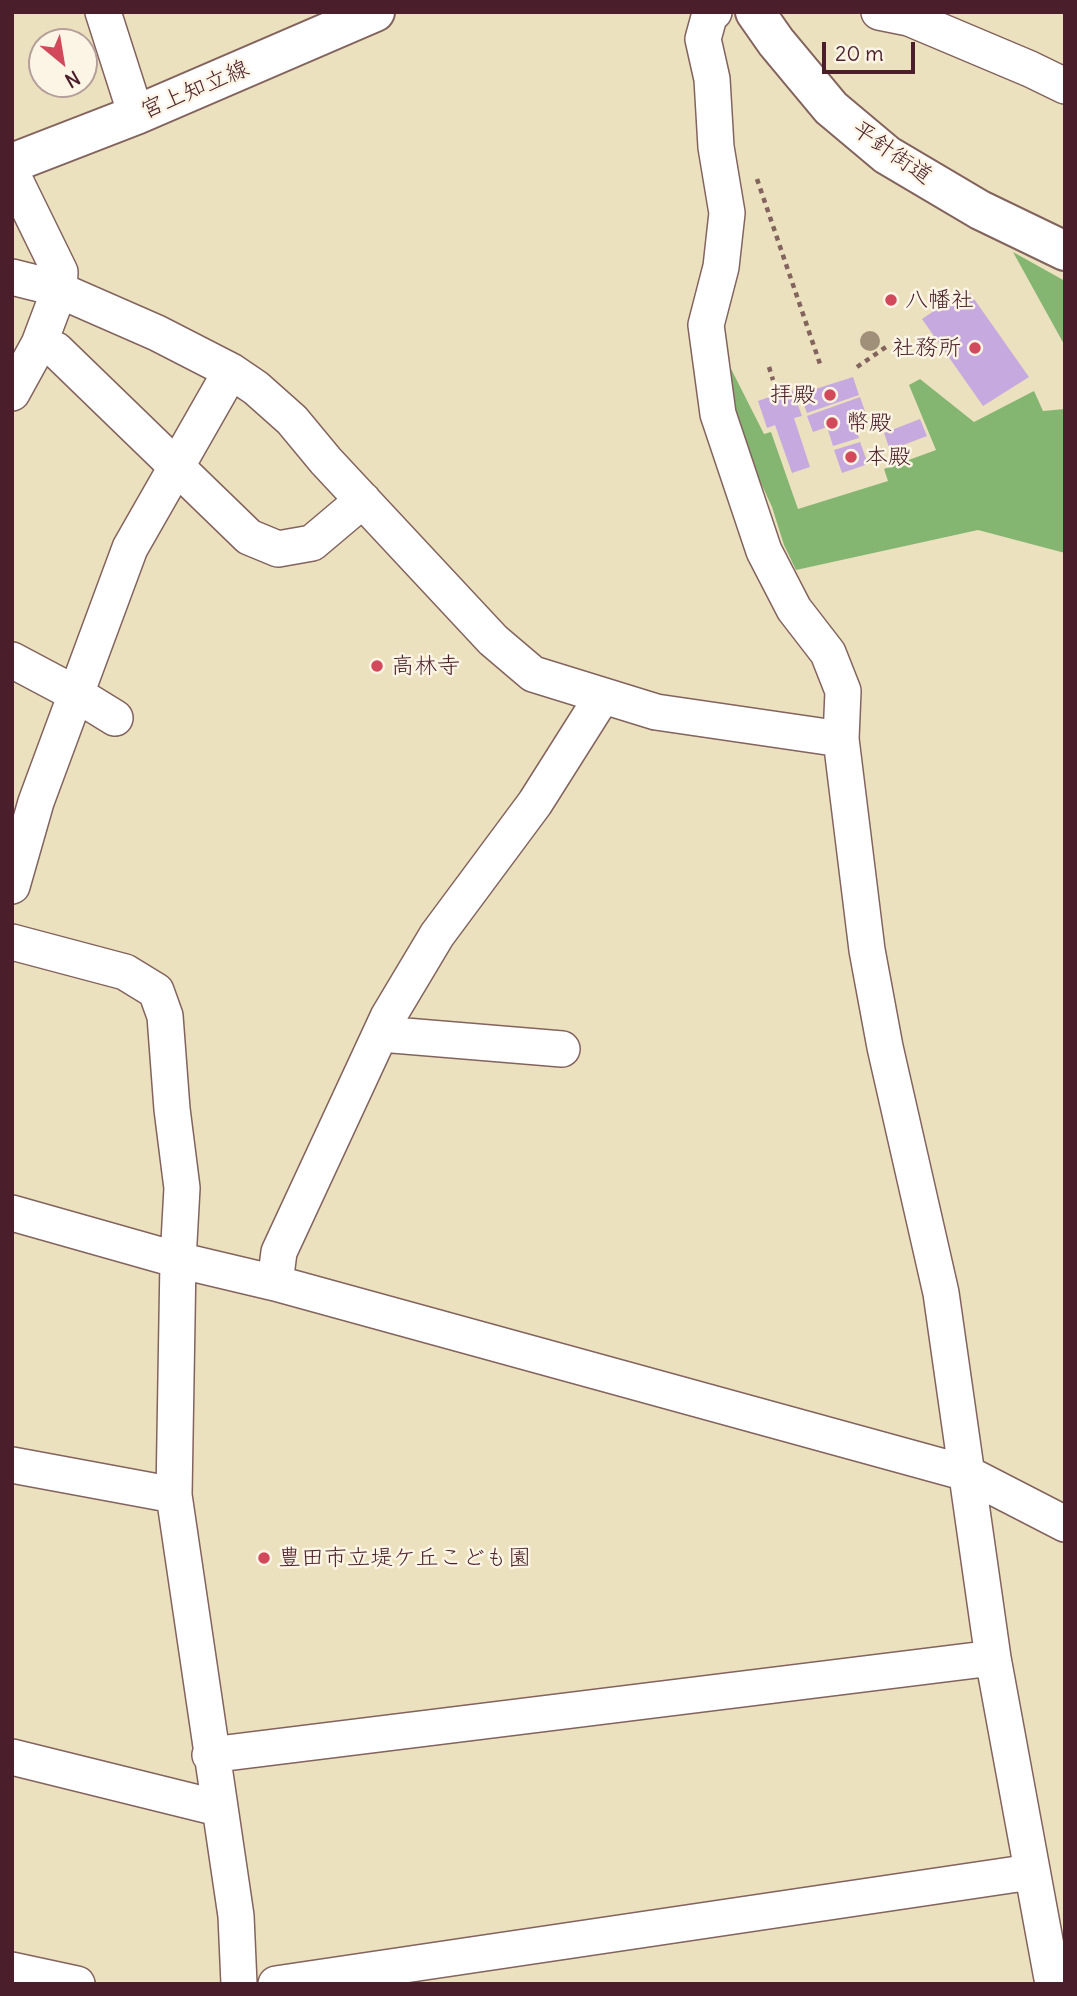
<!DOCTYPE html>
<meta charset="utf-8">
<style>
body{margin:0}
#map{position:relative;width:1077px;height:1996px;overflow:hidden;background:#ece1be;font-family:Delius,sans-serif}
canvas{display:block}
.frame{position:absolute;inset:0;border:14px solid #4a1f2b;pointer-events:none}
.north{position:absolute;left:28px;top:28px;width:70px;height:70px;box-sizing:border-box;background:#fcf5e5;border:2px solid #b59f9b;border-radius:50%;rotate:150deg;font-size:19px;font-weight:700;line-height:28px;text-align:center;color:#4a1f2b}
.north::after{content:'';display:block;margin:auto;width:24px;height:32px;background:#d1495b;clip-path:polygon(50% 0,100% 100%,50% 72%,0 100%)}
.scale{position:absolute;left:822px;top:42px;width:93px;height:32px;box-sizing:border-box;border:4px solid #4a1f2b;border-top:0;padding-left:9px;font-size:21px;line-height:24px;white-space:nowrap;color:#4a1f2b;-webkit-text-stroke:5px #fcf5e5;paint-order:stroke}
</style>
<div id="map">
<canvas width="1077" height="1996"></canvas>
<div class="frame"></div>
<div class="north">N</div>
<div class="scale">20 m</div>
</div>
<script>
const c = document.querySelector('canvas').getContext('2d');
c.lineJoin = 'round';
function fill(path, color) {
  c.fillStyle = color;
  c.fill(path, 'evenodd');
}
function shape(rows) {
  const path = new Path2D();
  for (const r of rows) {
    path.moveTo(r[0], r[1]);
    for (let i = 2; i < r.length; i += 2) path.lineTo(r[i], r[i + 1]);
  }
  return path;
}
function strokePath(path, color, width, dash) {
  c.strokeStyle = color;
  c.lineWidth = width;
  c.lineCap = dash ? 'butt' : 'round';
  c.setLineDash(dash || []);
  c.stroke(path);
}
function write(font, color, halo, rows, align = 'center') {
  c.font = font + ' Delius,"Klee One",sans-serif';
  c.lineWidth = 5;
  c.setLineDash([]);
  c.textBaseline = 'middle';
  c.strokeStyle = halo;
  c.fillStyle = color;
  for (const [text, x, y, turn = 0] of rows) {
    c.save();
    c.translate(x, y);
    c.rotate((+turn || 0) * Math.PI / 180);
    c.textAlign = isNaN(turn) ? turn : align;
    if (halo) c.strokeText(text, 0, 0);
    c.fillText(text, 0, 0);
    c.restore();
  }
}
const forest = shape([
 [1013,252,1065,281,1065,346],
 [722,351,764,434,771,432,798,509,888,481,884,469,936,450,909,385,920,379,974,422,1034,391,1043,411,1065,409,1065,553,978,530,796,570,784,545,772,507,738,433]
]);
const building = shape([
 [967,289,1029,377,983,406,922,319],
 [853,377,859,395,807,413,800,394],
 [792,389,802,416,794,418,810,467,792,473,775,425,767,428,758,401],
 [860,397,866,414,852,418,859,438,833,446,827,427,813,432,807,416],
 [920,419,927,436,890,450,884,433],
 [860,442,868,464,842,473,834,450]
]);
const path = shape([
 [757,179,820,364],
 [769,367,773,380],
 [857,367,886,347]
]);
const street = shape([
 [103,12,136,115],
 [714,12,709,17,703,39,712,79,716,147,727,213,721,267,706,325,718,414,764,551,794,609,828,653,843,691,841,739,867,950,885,1047,941,1293,993,1658,1053,1984],
 [879,12,909,18,1030,69,1065,86],
 [12,174,60,272,59,291,39,344],
 [12,277,52,287,157,333,231,371,256,388,292,420,326,461,493,640,533,674,656,712,841,739],
 [12,393,39,344,56,350,249,537,278,549,312,543,363,500],
 [12,660,76,694,115,718],
 [12,886,36,802,130,548,231,371],
 [12,942,125,972,156,991,165,1016,172,1109,182,1188,178,1260,174,1495,236,1916,239,1984],
 [381,1034,562,1049],
 [12,1213,178,1260,275,1283,966,1473,1065,1524],
 [275,1283,279,1252,388,1017,437,935,535,803,602,697],
 [12,1465,174,1495],
 [210,1755,993,1658],
 [12,1757,218,1808],
 [12,1970,77,1984],
 [276,1984,1031,1872]
]);
const secondary = shape([
 [755,12,776,42,831,108,887,155,980,210,1065,251],
 [12,163,136,115,375,12]
]);
const trees = [
 [870,341]
];
const markers = [
 [891,300,7,"#d1495b"],
 [975,348,7,"#d1495b"],
 [830,395,7,"#d1495b"],
 [832,423,7,"#d1495b"],
 [851,457,7,"#d1495b"],
 [377,666,7,"#d1495b"],
 [264,1558,7,"#d1495b"]
];
const streetNames = [
 ["宮上知立線",195,90,-23],
 ["平針街道",892,153,35]
];
const poiNames = [
 ["八幡社",905,300],
 ["社務所",961,348,"right"],
 ["拝殿",816,395,"right"],
 ["幣殿",846,423],
 ["本殿",865,457],
 ["高林寺",391,666],
 ["豊田市立堤ケ丘こども園",278,1558]
];
fill(forest, '#84b672');
fill(building, '#c6a9df');
strokePath(street, '#83635e', 38);
strokePath(secondary, '#83635e', 42);
strokePath(path, '#83635e', 4.5, [5, 5]);
strokePath(street, '#fff', 35);
strokePath(secondary, '#fff', 38);
c.fillStyle = '#a08f79';
for (const [x, y] of trees) {
  c.beginPath();
  c.arc(x, y, 10, 0, 2 * Math.PI);
  c.fill();
}
for (const [x, y, r, color] of markers) {
  const dot = new Path2D();
  dot.arc(x, y, r, 0, 2 * Math.PI);
  c.fillStyle = color;
  c.fill(dot);
  strokePath(dot, '#fcf5e5', 2.5);
}
write('23px', '#4a1f2b', '#fcf5e5', streetNames);
write('23px', '#4a1f2b', '#fcf5e5', poiNames, 'left');
</script>
